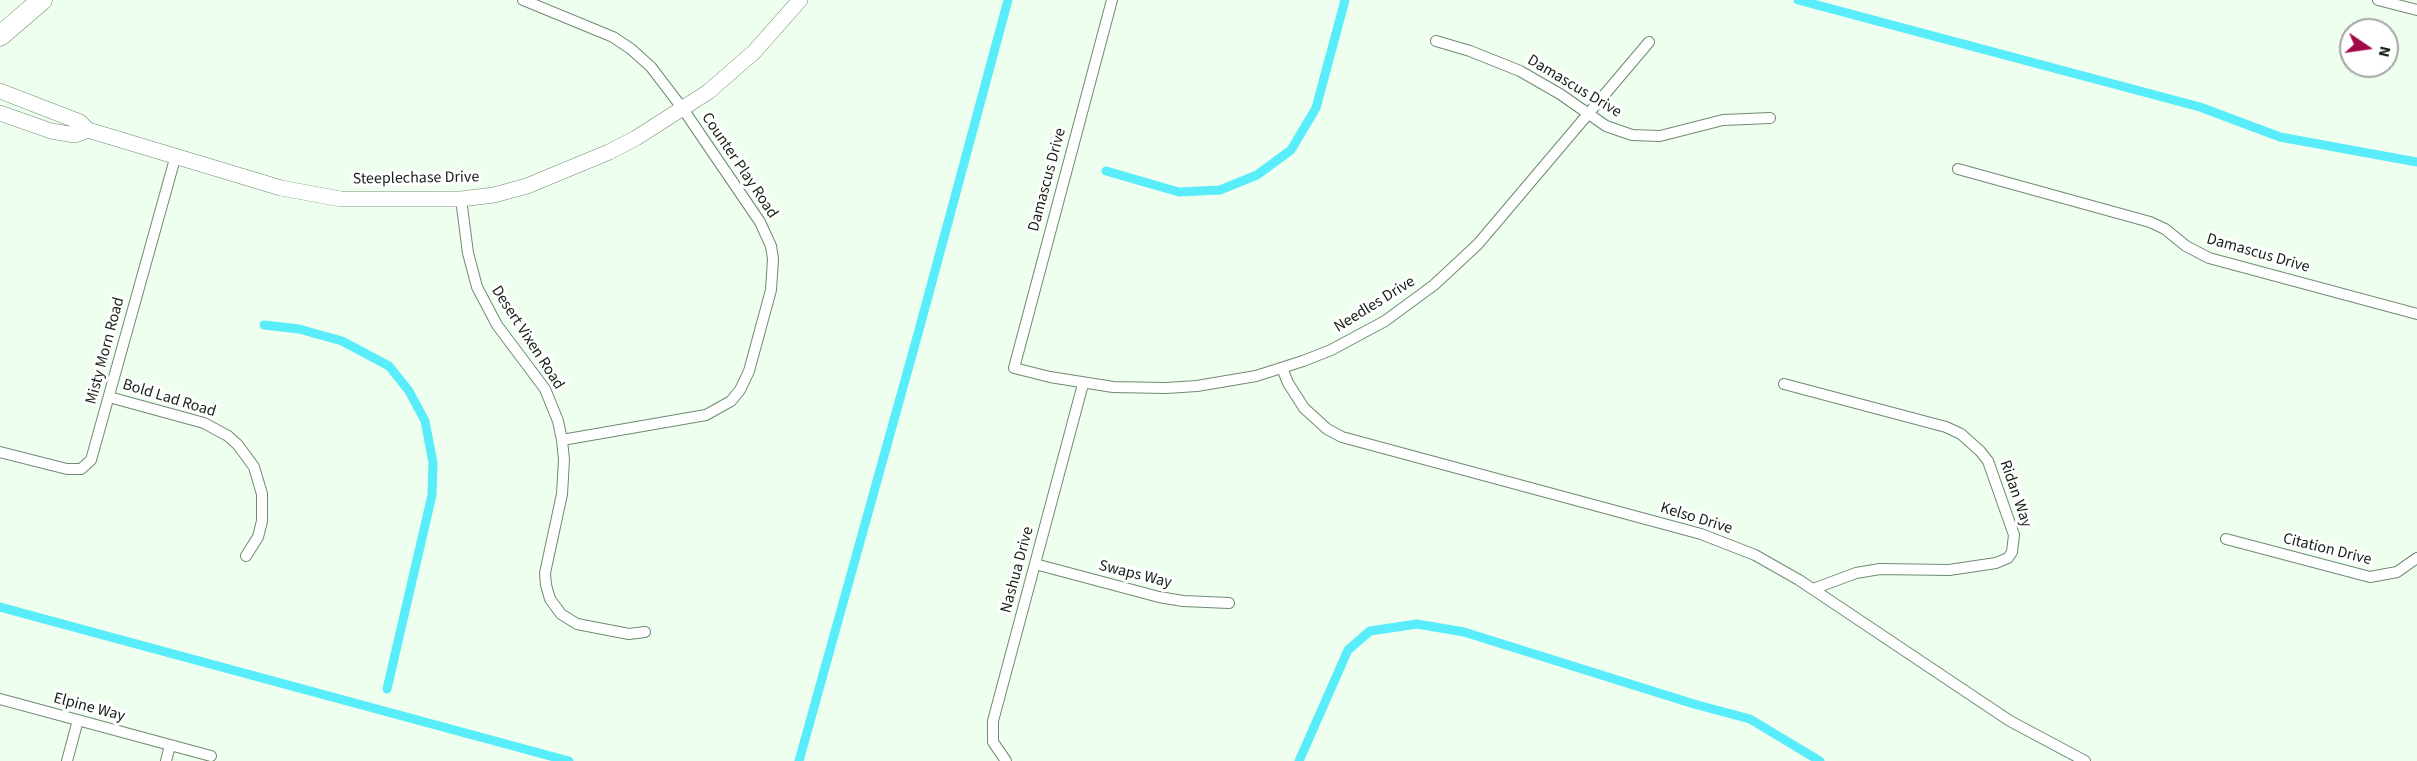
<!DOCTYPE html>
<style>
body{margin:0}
#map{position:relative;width:2417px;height:761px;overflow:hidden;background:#eeffef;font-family:"Source Sans 3",sans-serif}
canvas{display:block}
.north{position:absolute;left:2339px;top:18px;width:60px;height:60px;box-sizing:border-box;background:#fff;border:2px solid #a2a6a2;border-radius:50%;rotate:103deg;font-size:16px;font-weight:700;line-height:24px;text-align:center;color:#162017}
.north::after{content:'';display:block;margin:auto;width:21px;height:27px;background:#a20846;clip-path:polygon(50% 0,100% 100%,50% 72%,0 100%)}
</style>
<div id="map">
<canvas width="2417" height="761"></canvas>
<div class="north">N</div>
</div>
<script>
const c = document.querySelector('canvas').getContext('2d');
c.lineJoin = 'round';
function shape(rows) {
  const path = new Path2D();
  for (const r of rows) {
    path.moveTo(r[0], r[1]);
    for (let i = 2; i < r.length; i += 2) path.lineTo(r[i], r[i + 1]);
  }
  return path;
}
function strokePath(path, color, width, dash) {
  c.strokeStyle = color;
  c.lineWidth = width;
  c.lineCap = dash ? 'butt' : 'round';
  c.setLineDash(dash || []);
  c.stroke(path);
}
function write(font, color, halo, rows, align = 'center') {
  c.font = font + ' "Source Sans 3",sans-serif';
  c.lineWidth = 6;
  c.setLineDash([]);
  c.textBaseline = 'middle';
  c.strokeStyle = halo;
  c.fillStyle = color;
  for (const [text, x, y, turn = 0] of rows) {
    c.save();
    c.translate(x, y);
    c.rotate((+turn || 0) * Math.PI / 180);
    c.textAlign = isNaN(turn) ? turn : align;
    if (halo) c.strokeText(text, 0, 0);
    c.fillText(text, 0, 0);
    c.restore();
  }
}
const canal = shape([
 [1798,0,2200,107,2280,137,2417,162],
 [1106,171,1179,192,1220,190,1257,175,1291,150,1316,108,1345,0],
 [264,325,299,329,342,341,389,366,409,391,425,421,433,463,432,495,387,689],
 [0,607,569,761],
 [799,761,919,330,1008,0],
 [1299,761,1348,650,1370,631,1417,624,1464,632,1694,704,1750,719,1820,761]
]);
const street = shape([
 [523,0,613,37,631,49,651,67,683,109,760,222,771,246,773,259,771,290,749,371,740,390,731,401,706,415,562,440],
 [1112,0,1014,368,1050,377,1113,387,1166,388,1197,386,1256,376,1303,361,1331,350,1385,321,1434,285,1478,244,1649,42],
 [2378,0,2417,10],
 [1436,41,1470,51,1520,71,1560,94,1606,126,1632,135,1660,136,1723,120,1770,118],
 [1958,169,2150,222,2165,229,2186,246,2209,258,2417,314],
 [461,199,468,253,477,287,497,325,545,389,558,421,562,440,564,460,562,494,545,573,546,585,550,599,561,614,577,624,629,634,645,632],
 [1282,368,1288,383,1304,408,1327,429,1342,437,1701,534,1755,555,1799,580,2010,721,2085,761],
 [1784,384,1946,427,1961,434,1980,451,1988,461,2014,535,2012,552,2008,558,1996,563,1949,570,1880,569,1856,573,1813,589],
 [109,397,204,423,228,436,238,445,254,467,262,494,262,521,258,537,246,556],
 [0,452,67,469,81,469,91,460,176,155],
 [2226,539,2370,577,2397,572,2417,558],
 [1035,564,1159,597,1183,601,1229,603],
 [0,699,211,756],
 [67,761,78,720],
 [166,761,170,745],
 [1006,761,993,742,993,721,1083,384]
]);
const secondary = shape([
 [0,91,80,122,88,130,281,188,341,199,461,199,494,195,527,186,609,152,636,138,708,92,754,52,800,0],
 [0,113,51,131,75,135,88,130]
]);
const highway = shape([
 [0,36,42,0]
]);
const streetNames = [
 ["Damascus Drive",1574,87,31],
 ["Counter Play Road",739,166,56],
 ["Steeplechase Drive",416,179,-1],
 ["Damascus Drive",1048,180,-75],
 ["Damascus Drive",2258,254,16],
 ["Needles Drive",1375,305,-32],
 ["Desert Vixen Road",527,338,57],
 ["Misty Morn Road",106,351,-75],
 ["Bold Lad Road",169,399,17],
 ["Ridan Way",2015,494,71],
 ["Kelso Drive",1696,519,17],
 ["Citation Drive",2327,550,14],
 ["Nashua Drive",1018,570,-75],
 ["Swaps Way",1135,575,14],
 ["Elpine Way",89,708,15]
];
strokePath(canal, '#59ecfa', 9);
strokePath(street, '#6f8a72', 12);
strokePath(secondary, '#6f8a72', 16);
strokePath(highway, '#6f8a72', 21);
strokePath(street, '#fff', 10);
strokePath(secondary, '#fff', 15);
strokePath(highway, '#fff', 20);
write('16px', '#162017', '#fff', streetNames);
</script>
